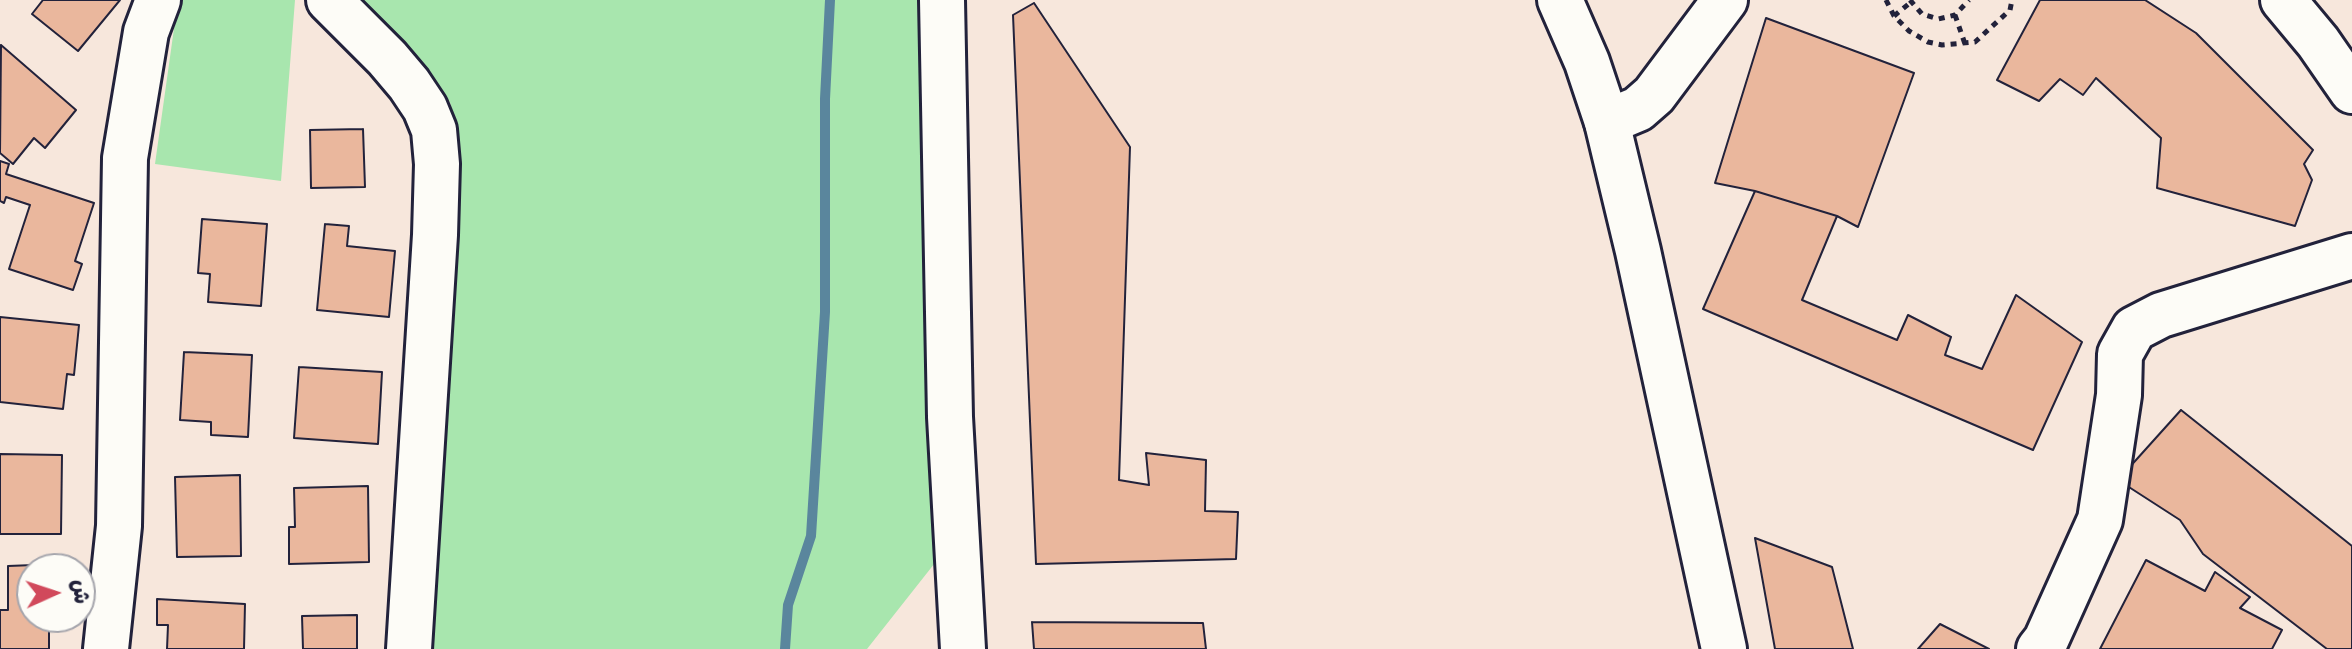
<!DOCTYPE html>
<meta charset="utf-8">
<style>
body{margin:0}
#map{position:relative;width:2352px;height:649px;overflow:hidden;background:#f7e7dc;font-family:"Gochi Hand","Playpen Sans Arabic",sans-serif}
canvas{display:block}
.north{position:absolute;left:16px;top:553px;width:80px;height:80px;box-sizing:border-box;background:#fdfcf7;border:2px solid #a5a5ac;border-radius:50%;rotate:87deg;font-size:22px;font-weight:700;line-height:32px;text-align:center;color:#22223b}
.north::after{content:'';display:block;margin:auto;width:28px;height:36px;background:#d1495b;clip-path:polygon(50% 0,100% 100%,50% 72%,0 100%)}
</style>
<div id="map">
<canvas width="2352" height="649"></canvas>
<div class="north">ش</div>
</div>
<script>
const c = document.querySelector('canvas').getContext('2d');
c.lineJoin = 'round';
function fill(path, color) {
  c.fillStyle = color;
  c.fill(path, 'evenodd');
}
function shape(rows) {
  const path = new Path2D();
  for (const r of rows) {
    path.moveTo(r[0], r[1]);
    for (let i = 2; i < r.length; i += 2) path.lineTo(r[i], r[i + 1]);
  }
  return path;
}
function strokePath(path, color, width, dash) {
  c.strokeStyle = color;
  c.lineWidth = width;
  c.lineCap = dash ? 'butt' : 'round';
  c.setLineDash(dash || []);
  c.stroke(path);
}
const green = shape([
 [178,0,295,0,281,181,155,164],
 [348,0,929,0,942,554,867,649,430,649,457,136,450,102]
]);
const stream = shape([
 [785,649,788,605,811,536,825,312,825,99,830,0]
]);
const building = shape([
 [43,0,120,0,78,51,32,14,43,0],
 [2040,0,2145,0,2196,33,2313,150,2304,164,2312,180,2295,226,2157,188,2161,138,2096,78,2083,95,2060,79,2039,101,1997,80,2040,0],
 [1034,3,1130,147,1119,480,1149,485,1146,453,1206,460,1205,511,1238,512,1236,559,1036,564,1013,15,1034,3],
 [1766,18,1914,73,1858,227,1837,216,1755,191,1715,183,1766,18],
 [1,45,76,110,45,148,34,138,13,164,0,153,1,45],
 [363,129,365,187,311,188,310,130,363,129],
 [0,161,9,164,6,174,94,203,75,261,82,264,73,290,9,269,30,205,6,197,4,203,0,201,0,161],
 [1755,191,1837,216,1802,300,1897,340,1908,315,1951,337,1945,355,1982,369,2016,295,2082,342,2033,450,1703,309,1755,191],
 [202,219,267,224,261,306,208,302,210,274,198,273,202,219],
 [325,224,349,226,347,246,395,251,389,317,317,310,325,224],
 [0,317,79,325,74,375,67,374,63,409,0,402,0,317],
 [184,352,252,355,248,437,211,435,211,422,180,420,184,352],
 [299,367,382,372,378,444,294,438,299,367],
 [2181,410,2352,546,2352,649,2327,649,2203,554,2180,520,2118,480,2181,410],
 [0,454,62,455,61,534,0,534,0,454],
 [240,475,241,556,177,557,175,477,240,475],
 [368,486,369,562,289,564,289,527,295,527,294,488,368,486],
 [1755,538,1832,567,1853,649,1775,649,1755,538],
 [2146,560,2205,591,2215,572,2250,597,2240,608,2282,630,2272,649,2100,649,2146,560],
 [34,565,32,617,49,617,49,649,0,649,0,610,8,610,8,566,34,565],
 [157,599,245,604,244,649,167,649,168,625,157,625,157,599],
 [357,615,357,649,303,649,302,616,357,615],
 [1032,622,1203,623,1206,649,1034,649,1032,622],
 [1940,624,1989,649,1918,649,1940,624]
]);
const path = shape([
 [1886,0,1894,16,1909,31,1928,42,1942,45,1975,42,2010,10,2012,0],
 [1910,0,1922,14,1938,19,1955,15,1969,0],
 [1955,15,1965,44],
 [1894,16,1911,2]
]);
const minor = shape([
 [329,0,387,58,409,84,425,108,434,130,437,164,435,235,409,649],
 [942,0,950,417,963,649],
 [2283,0,2318,42,2352,91],
 [1607,122,1638,109,1654,95,1725,0],
 [106,649,119,526,125,158,146,32,158,0],
 [2039,649,2046,640,2100,520,2119,395,2120,354,2134,329,2161,315,2352,256]
]);
const major = shape([
 [1560,0,1587,62,1607,122,1638,251,1724,649]
]);
fill(green, '#a8e6ae');
strokePath(stream, '#5a869d', 10);
fill(building, '#eab79d');
strokePath(building, '#22223b', 2);
strokePath(minor, '#22223b', 50);
strokePath(major, '#22223b', 50);
strokePath(path, '#22223b', 5, [6, 6]);
strokePath(minor, '#fdfcf7', 44);
strokePath(major, '#fdfcf7', 44);
</script>
